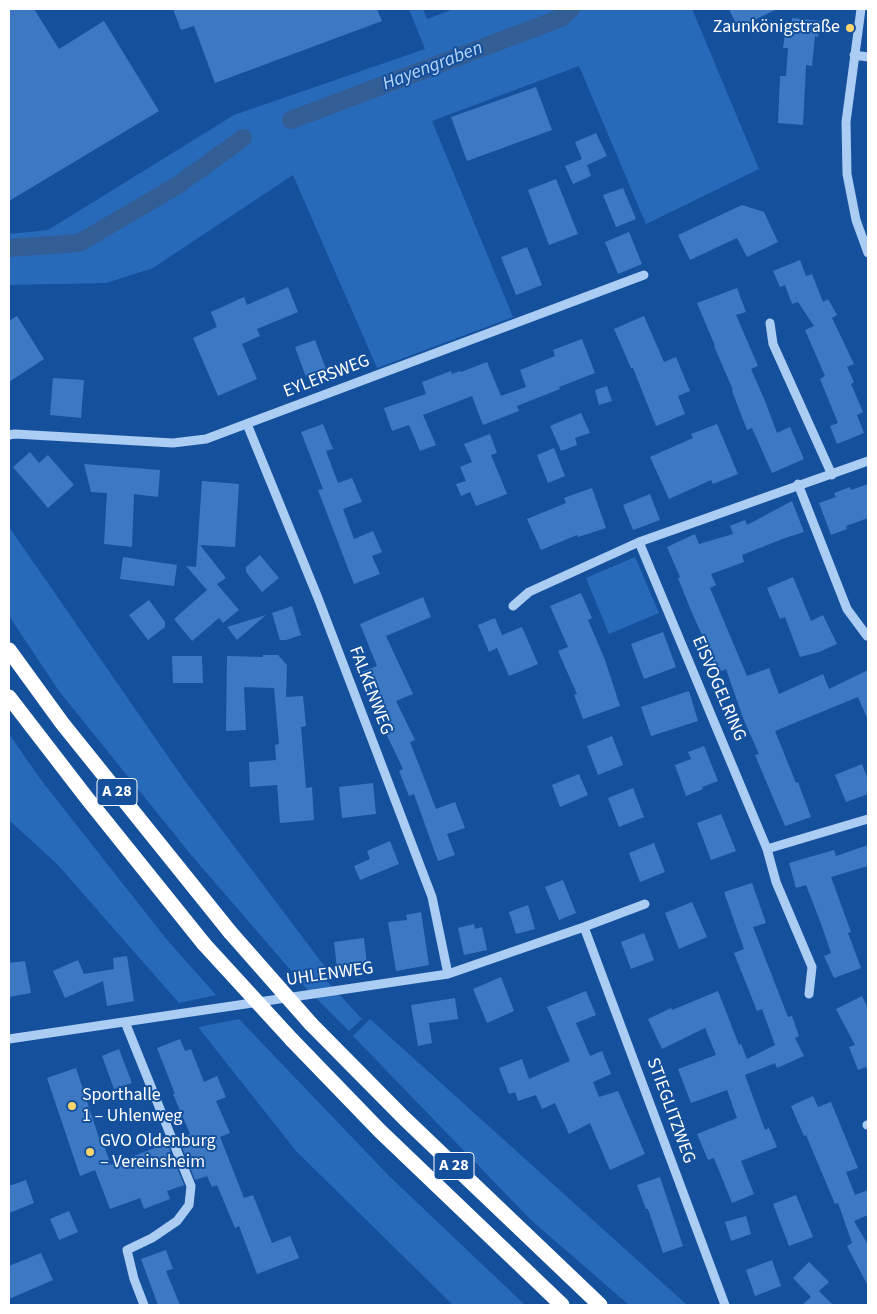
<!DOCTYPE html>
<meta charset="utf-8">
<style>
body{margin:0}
#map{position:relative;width:877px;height:1314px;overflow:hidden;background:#15509d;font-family:"Source Sans 3",sans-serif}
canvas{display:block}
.frame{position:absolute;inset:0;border:10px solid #fff;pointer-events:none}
</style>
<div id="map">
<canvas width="877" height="1314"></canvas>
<div class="frame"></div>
</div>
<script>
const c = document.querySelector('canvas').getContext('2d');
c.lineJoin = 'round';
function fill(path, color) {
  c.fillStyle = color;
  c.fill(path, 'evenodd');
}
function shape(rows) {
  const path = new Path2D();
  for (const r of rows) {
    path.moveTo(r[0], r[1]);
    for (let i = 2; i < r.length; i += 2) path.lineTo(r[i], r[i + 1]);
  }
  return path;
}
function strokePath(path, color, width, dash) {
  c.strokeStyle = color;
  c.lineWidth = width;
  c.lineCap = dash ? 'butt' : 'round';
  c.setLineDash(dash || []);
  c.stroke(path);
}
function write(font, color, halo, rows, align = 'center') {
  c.font = font + ' "Source Sans 3",sans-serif';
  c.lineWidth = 4;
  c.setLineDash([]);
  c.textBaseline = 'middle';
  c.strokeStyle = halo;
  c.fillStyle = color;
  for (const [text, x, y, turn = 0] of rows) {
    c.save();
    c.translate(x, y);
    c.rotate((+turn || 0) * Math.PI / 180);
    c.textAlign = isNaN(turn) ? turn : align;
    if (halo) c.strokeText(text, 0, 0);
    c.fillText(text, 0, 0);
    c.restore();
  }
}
const green = shape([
 [409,9,423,9,427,19,454,9,692,9,759,169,646,224,579,66,432,121,513,317,377,368,293,175,153,268,106,283,9,285,9,234,48,230,234,115,425,49],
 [9,527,185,781,325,967,322,976,362,1019,349,1031,307,989,192,856,59,691,9,616],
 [635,557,659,613,609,634,586,578],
 [9,734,41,780,168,941,216,995,179,1003,58,865,10,821],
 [239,1019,389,1176,525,1305,453,1305,296,1151,198,1027],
 [370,1019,687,1305,629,1305,531,1220,353,1036]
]);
const canal = shape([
 [291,120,561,18,571,9],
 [9,248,79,243,178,185,243,138]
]);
const building = shape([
 [9,9,34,9,59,49,104,21,159,111,9,201],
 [173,9,377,9,382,21,215,83,194,26,181,30],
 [729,9,777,9,738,28],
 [792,18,820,21,818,37,815,36,812,66,806,65,803,125,778,123,780,76,786,76,788,48,783,48,785,33,791,34],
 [536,87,552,130,467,161,451,117],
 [596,133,607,156,587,165,591,176,573,184,565,166,582,159,575,142],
 [556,179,578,234,549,245,528,190],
 [623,188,636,219,616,227,603,195],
 [742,205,764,212,778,242,747,257,737,238,690,260,678,235],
 [629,232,642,264,618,274,605,242],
 [527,247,542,285,516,295,501,257],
 [800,260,806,276,812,274,823,302,828,299,837,315,832,318,854,364,847,367,854,382,851,384,863,412,857,415,864,433,837,444,830,426,838,423,820,379,825,376,805,330,814,326,798,302,792,304,785,285,780,287,773,271],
 [288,287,298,312,257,329,260,336,242,344,257,379,218,396,193,338,217,327,211,312,244,297,247,305],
 [737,288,746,312,736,315,758,366,751,369,765,401,777,433,790,427,804,459,772,473,752,428,747,430,732,391,733,390,714,346,715,346,697,303],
 [17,316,44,359,9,382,9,321],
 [644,316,664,362,676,357,690,391,678,396,685,414,656,426,633,368,631,368,614,329],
 [582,339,595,373,559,387,560,389,517,406,519,411,483,425,472,396,423,415,436,445,420,451,409,425,392,431,384,408,426,394,422,382,451,371,452,374,460,371,461,372,487,362,501,396,526,387,520,370,555,356,553,350],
 [315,340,326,369,306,377,295,347],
 [53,378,84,380,81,418,50,415],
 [607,386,612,401,599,405,595,390],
 [581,413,590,433,575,438,577,445,561,451,550,426],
 [323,424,333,449,326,451,338,483,352,478,362,502,343,509,354,539,373,531,382,552,372,556,380,574,354,584,318,490,323,489,301,432],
 [717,424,738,474,713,484,711,480,669,499,650,457,693,438,691,434],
 [490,434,497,453,491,455,507,494,476,506,470,492,461,496,456,484,466,481,460,467,472,462,464,444],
 [554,448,565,476,548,483,537,455],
 [30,452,39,463,48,455,74,485,48,508,13,467],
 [84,464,160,470,158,497,134,494,132,547,104,544,107,493,91,492],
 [202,481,239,484,235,547,200,545,226,578,217,584,239,610,223,623,219,618,192,641,174,619,207,590,186,566,196,567],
 [868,484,868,518,846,526,847,529,831,535,819,503,836,497,834,493,850,487,851,490],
 [592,488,606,528,578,537,577,535,541,550,527,519,566,503,564,498],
 [650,494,660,520,633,530,623,505],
 [792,501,804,532,785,538,742,555,744,562,711,574,716,585,710,588,747,676,769,668,779,694,823,674,829,689,868,670,868,720,858,697,775,731,796,783,798,782,811,817,785,826,755,755,759,754,743,718,726,669,717,673,702,635,692,613,678,578,680,577,667,547,695,534,699,544,733,534,730,526,745,520,747,525],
 [260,555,279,578,262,592,246,572,246,567],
 [123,557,177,565,174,586,120,579],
 [793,577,811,621,823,615,837,644,819,652,800,657,785,617,780,619,767,588],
 [581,593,592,618,588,620,605,660,620,706,583,719,574,695,577,694,558,651,568,647,550,606],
 [423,597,431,617,386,636,413,694,396,701,415,740,410,742,436,809,455,802,465,828,447,834,455,855,438,861,414,794,409,796,399,771,403,769,383,727,361,672,377,666,360,624],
 [149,600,165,622,165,627,148,640,129,615],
 [292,606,301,635,286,640,280,640,272,613],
 [266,615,237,640,227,627],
 [495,618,502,635,522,627,538,664,509,676,497,648,489,652,478,625],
 [663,632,676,667,644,679,631,644],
 [263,655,278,655,287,665,286,697,303,696,306,726,301,727,306,788,312,787,314,820,280,823,277,785,250,787,249,762,276,760,275,745,279,744,274,688,244,687,246,730,226,731,227,656,263,657],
 [172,656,202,656,203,683,173,683],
 [689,691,698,721,651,736,641,707],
 [612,736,623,765,598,775,587,746],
 [704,746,718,781,702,787,703,789,686,796,675,765,691,759,688,752],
 [862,764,868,780,868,794,846,802,835,775],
 [579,774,588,795,560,807,552,785],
 [373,783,376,814,342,818,339,787],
 [633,788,644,817,619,827,608,798],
 [721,814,736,851,711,860,697,823],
 [390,841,399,864,360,880,354,866,370,859,367,851],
 [654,843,665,872,640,882,629,853],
 [868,845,868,866,831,877,851,932,848,933,861,968,834,978,824,956,831,953,820,921,806,885,796,888,789,863,834,850,836,856],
 [563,880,576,913,559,920,545,887],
 [752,883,766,923,753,927,788,1017,792,1016,799,1036,795,1038,804,1056,777,1068,775,1063,745,1075,765,1130,769,1128,777,1147,741,1161,754,1194,732,1203,714,1158,708,1160,697,1134,737,1118,727,1090,691,1103,678,1069,716,1055,705,1028,662,1049,648,1019,671,1008,672,1010,718,991,739,1045,741,1044,747,1059,775,1045,762,1009,757,1011,734,953,744,949,724,892],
 [692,902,707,937,679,949,665,913],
 [528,905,535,929,516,934,509,912],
 [421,912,429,965,396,971,388,922,407,920,406,915],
 [474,924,475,929,482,927,487,950,464,955,458,928],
 [644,933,654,960,631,969,621,942],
 [364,938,367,966,337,969,334,942],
 [127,956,134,1001,107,1006,103,981,65,998,53,971,78,960,84,974,114,969,113,958],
 [25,961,31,993,9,997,9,963],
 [501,977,514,1011,487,1023,473,989],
 [586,991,596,1015,576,1023,590,1056,602,1051,611,1074,593,1082,599,1097,618,1091,645,1154,610,1170,590,1123,569,1134,555,1103,542,1109,536,1095,518,1101,515,1092,509,1094,499,1068,522,1059,529,1079,570,1061,547,1007],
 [862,996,868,1008,868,1072,866,1067,858,1070,849,1047,855,1045,836,1009],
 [455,998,458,1019,429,1023,432,1043,418,1046,411,1005],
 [180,1039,185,1051,191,1049,204,1082,217,1076,226,1097,216,1101,230,1133,220,1137,244,1198,253,1195,272,1243,290,1236,299,1258,257,1274,239,1226,235,1228,217,1185,212,1187,207,1176,195,1180,179,1139,190,1134,173,1094,175,1094,157,1048],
 [119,1049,132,1083,114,1089,102,1056],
 [76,1068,102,1147,104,1146,111,1165,167,1143,184,1185,167,1191,170,1199,144,1209,140,1198,110,1209,95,1170,80,1176,47,1078],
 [813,1096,818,1107,831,1102,858,1168,846,1172,855,1195,868,1190,868,1215,854,1221,868,1245,868,1286,847,1246,852,1243,838,1203,835,1204,806,1135,804,1136,791,1106],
 [660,1177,683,1246,663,1253,648,1209,646,1209,637,1185],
 [26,1180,34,1203,9,1213,9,1186],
 [796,1195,813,1237,789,1246,773,1204],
 [69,1211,78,1232,59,1240,50,1219],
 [746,1216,751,1234,731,1241,725,1222],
 [166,1250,173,1269,166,1271,180,1305,158,1305,141,1259],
 [41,1253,53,1280,9,1299,9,1266],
 [772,1260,781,1286,755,1296,746,1270],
 [809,1262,829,1282,819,1291,833,1305,802,1305,811,1297,793,1278]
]);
const minor = shape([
 [861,9,846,122,847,174,856,220,868,253],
 [854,55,868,57],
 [770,323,773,344,832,475],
 [247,424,318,598,432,897,448,974],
 [9,435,15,434,173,443,206,439,644,275],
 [868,461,639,542,767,849,868,819],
 [798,484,847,609,867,636],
 [513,606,529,592,639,542],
 [767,849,776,882,812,967,809,994],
 [584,927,725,1305],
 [125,1022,191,1186,189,1205,177,1221,152,1238,127,1250,134,1279,144,1305],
 [9,1039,448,974,584,927,645,904],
 [867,1125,868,1125]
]);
const highway = shape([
 [9,650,62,723,230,932],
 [9,697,86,797,204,944],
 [311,1024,404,1118,600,1305],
 [292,1040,380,1131,562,1305]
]);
const highwayBridge = shape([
 [230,932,311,1024],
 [204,944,292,1040]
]);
const markers = [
 [850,28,5,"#ffd56d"],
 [72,1106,5,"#ffd56d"],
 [90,1152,5,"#ffd56d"]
];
const shields = [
 [117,792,40],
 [454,1166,40]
];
const shieldNames = [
 ["A 28",117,792],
 ["A 28",454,1166]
];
const poiNames = [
 ["Zaunkönigstraße",840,28,"right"],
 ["Sporthalle",82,1096],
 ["1 – Uhlenweg",82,1117],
 ["GVO Oldenburg",100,1142],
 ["– Vereinsheim",100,1163]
];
const streetNames = [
 ["EYLERSWEG",327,377,-21],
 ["EISVOGELRING",718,689,67],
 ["FALKENWEG",370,691,69],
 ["UHLENWEG",330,975,-8],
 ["STIEGLITZWEG",670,1111,70]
];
const waterNames = [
 ["Hayengraben",433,67,-21]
];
fill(green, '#286aba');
strokePath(canal, '#335d95', 18);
fill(building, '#3d79c3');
strokePath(minor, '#abccf3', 9);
strokePath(highway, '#fff', 15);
strokePath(highwayBridge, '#fff', 15);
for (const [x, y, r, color] of markers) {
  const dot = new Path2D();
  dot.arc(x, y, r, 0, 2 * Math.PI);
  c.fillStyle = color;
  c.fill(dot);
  strokePath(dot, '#15509d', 2);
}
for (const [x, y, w] of shields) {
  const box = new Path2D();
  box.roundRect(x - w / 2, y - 13.5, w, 27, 4);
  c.fillStyle = '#15509d';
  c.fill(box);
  strokePath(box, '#fff', 1);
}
write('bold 16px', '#fff', null, shieldNames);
write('18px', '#fff', '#15509d', poiNames, 'left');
write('18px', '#fff', '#15509d', streetNames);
write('italic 19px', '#b8d6f9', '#15509d', waterNames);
</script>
